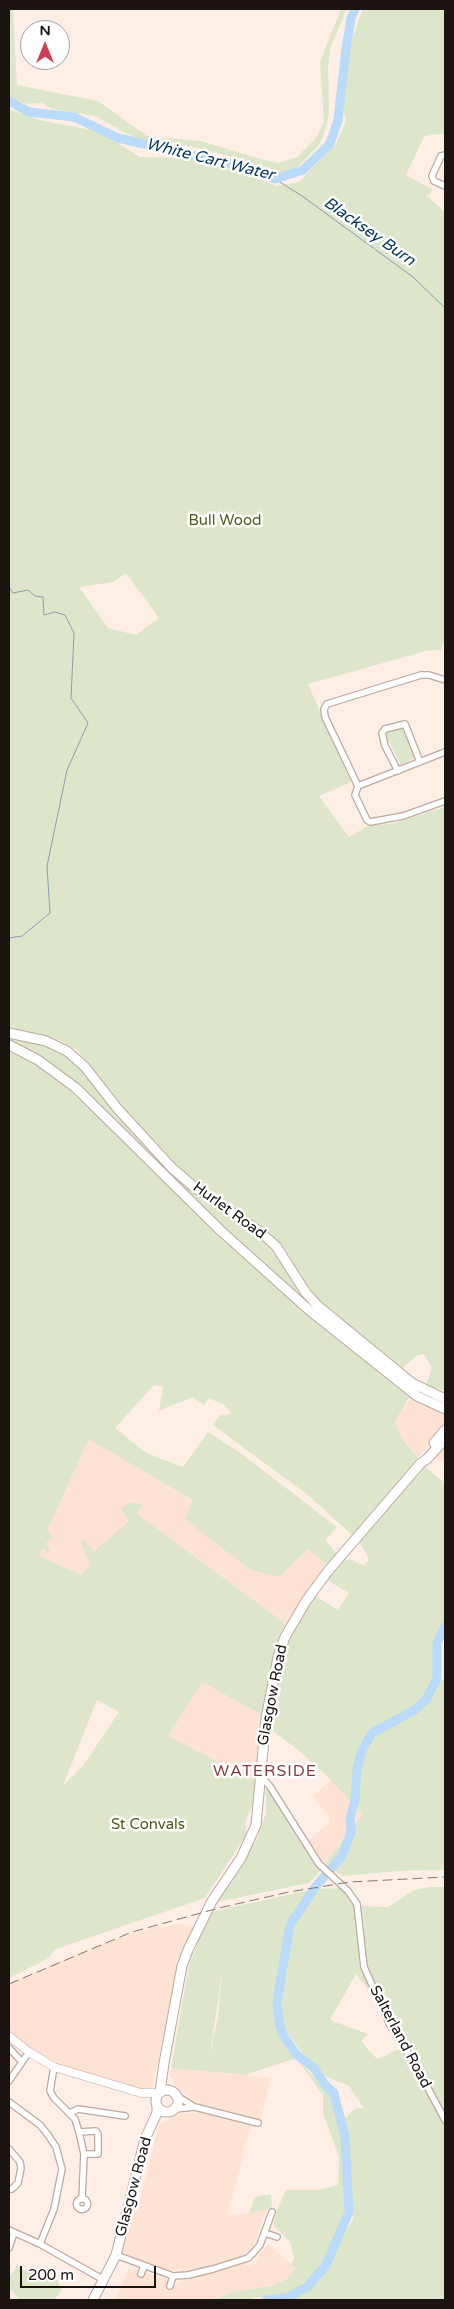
<!DOCTYPE html>
<style>
body{margin:0}
#map{position:relative;width:454px;height:2309px;overflow:hidden;background:#feeee5;font-family:"Varela Round",sans-serif}
canvas{display:block}
.frame{position:absolute;inset:0;border:10px solid #1a1310;pointer-events:none}
.north{position:absolute;left:20px;top:20px;width:50px;height:50px;box-sizing:border-box;background:#fefffe;border:1px solid #a3a19f;border-radius:50%;rotate:0deg;font-size:14px;font-weight:700;line-height:20px;text-align:center;color:#1a1310}
.north::after{content:'';display:block;margin:auto;width:18px;height:22px;background:#cf3f53;clip-path:polygon(50% 0,100% 100%,50% 72%,0 100%)}
.scale{position:absolute;left:20px;top:2266px;width:136px;height:22px;box-sizing:border-box;border:2px solid #1a1310;border-top:0;padding-left:6px;font-size:15px;line-height:18px;white-space:nowrap;color:#1a1310;-webkit-text-stroke:4px #fefffe;paint-order:stroke}
</style>
<div id="map">
<canvas width="454" height="2309"></canvas>
<div class="frame"></div>
<div class="north">N</div>
<div class="scale">200 m</div>
</div>
<script>
const c = document.querySelector('canvas').getContext('2d');
c.lineJoin = 'round';
function fill(path, color) {
  c.fillStyle = color;
  c.fill(path, 'evenodd');
}
function shape(rows) {
  const path = new Path2D();
  for (const r of rows) {
    if (r.length === 3) {
      path.moveTo(r[0] + r[2], r[1]);
      path.arc(r[0], r[1], r[2], 0, 2 * Math.PI);
      continue;
    }
    path.moveTo(r[0], r[1]);
    for (let i = 2; i < r.length; i += 2) path.lineTo(r[i], r[i + 1]);
  }
  return path;
}
function strokePath(path, color, width, dash) {
  c.strokeStyle = color;
  c.lineWidth = width;
  c.lineCap = dash ? 'butt' : 'round';
  c.setLineDash(dash || []);
  c.stroke(path);
}
function write(font, color, halo, rows, align = 'center') {
  c.font = font + ' "Varela Round",sans-serif';
  c.lineWidth = 5;
  c.setLineDash([]);
  c.textBaseline = 'middle';
  c.strokeStyle = halo;
  c.fillStyle = color;
  for (const [text, x, y, turn = 0] of rows) {
    c.save();
    c.translate(x, y);
    c.rotate((+turn || 0) * Math.PI / 180);
    c.textAlign = isNaN(turn) ? turn : align;
    if (halo) c.strokeText(text, 0, 0);
    c.fillText(text, 0, 0);
    c.restore();
  }
}
const built = shape([
 [411,1397,445,1413,445,1424,418,1458,402,1439,395,1422],
 [89,1438,192,1501,279,1577,308,1549,326,1564,286,1624,137,1514,87,1591,34,1557],
 [444,1444,445,1445,445,1464,433,1456],
 [202,1682,262,1715,255,1781,167,1736],
 [331,1780,362,1815,324,1865,307,1841,329,1823,330,1818,313,1796],
 [177,1924,194,1927,182,1952,152,2087,143,2089,74,2074,54,2067,9,2036,9,1984,91,1948,160,1925,162,1928],
 [171,2068,271,2078,259,2125,250,2127,227,2217,267,2209,246,2264,250,2266,256,2262,259,2255,268,2244,297,2269,287,2279,272,2286,231,2292,216,2300,116,2300,128,2268,164,2278,173,2286,184,2280,182,2269,165,2270,121,2253,142,2192,159,2125,177,2114,197,2113,200,2105,177,2088,170,2076]
]);
const green = shape([
 [9,9,13,9,17,85,98,101,147,136,201,141,264,160,279,163,297,157,316,138,324,122,320,62,341,9,347,9,330,48,328,67,329,113,326,129,319,145,299,166,284,173,270,175,238,158,176,143,143,142,95,116,52,109,42,103,27,104,9,97],
 [363,9,445,9,445,134,429,135,424,137,406,175,432,189,430,195,426,195,445,212,445,642,443,642,441,650,426,651,308,684,351,782,319,796,349,837,370,825,391,824,445,807,445,1391,426,1385,432,1368,424,1354,416,1356,403,1368,316,1299,283,1246,274,1237,190,1179,127,1111,76,1049,57,1039,9,1029,9,109,40,120,101,132,140,157,183,158,243,172,276,186,299,182,336,144,346,121,342,102,343,64],
 [126,573,159,618,136,635,108,628,79,587,113,582],
 [401,728,405,729,416,757,401,765,385,734,387,731],
 [11,1037,50,1045,73,1059,162,1160,275,1248,305,1298,303,1300,241,1244,118,1124,9,1041],
 [9,1052,41,1068,98,1113,177,1192,413,1396,408,1399,395,1422,402,1439,418,1458,353,1536,308,1495,213,1425,220,1415,232,1414,223,1404,208,1398,204,1405,192,1397,159,1411,163,1386,154,1385,115,1428,146,1453,183,1467,208,1432,239,1452,337,1527,325,1540,337,1554,326,1564,308,1549,279,1577,249,1569,185,1519,192,1500,89,1439,47,1530,53,1537,45,1544,50,1551,48,1553,43,1547,39,1556,81,1575,90,1566,81,1542,84,1540,94,1552,129,1521,120,1508,129,1503,142,1504,137,1514,286,1624,262,1715,202,1682,168,1736,255,1781,253,1802,245,1823,247,1834,205,1898,56,1949,47,1959,9,1978],
 [97,1700,119,1712,84,1764,63,1786],
 [424,1466,445,1483,445,1633,441,1636,439,1680,445,1680,445,1870,398,1871,343,1876,324,1865,362,1815,331,1780,297,1749,270,1729,283,1657,297,1623,315,1596,338,1610,349,1593,327,1580,341,1562,350,1559,363,1565,369,1560,365,1551,358,1541],
 [266,1787,321,1870,309,1883,216,1902,257,1839,266,1813],
 [430,1887,445,1887,445,2116,368,1972,362,1906,388,1907,414,1890],
 [340,1888,348,1895,356,1908,360,1969,377,2000,356,1974,330,2020,368,2034,361,2041,377,2059,402,2048,435,2109,445,2122,445,2300,287,2300,302,2295,328,2269,345,2231,353,2220,345,2119,354,2109,364,2108,349,2086,326,2076,304,2055,284,2028,281,2007,288,1949,295,1924,318,1889],
 [310,1890,289,1922,282,1952,276,2014,281,2037,296,2058,330,2094,342,2134,345,2162,344,2217,323,2265,299,2288,286,2295,253,2298,248,2300,216,2300,231,2292,272,2286,287,2279,296,2269,291,2264,294,2258,290,2242,273,2225,278,2208,286,2190,318,2190,338,2185,339,2157,323,2113,323,2095,296,2058,245,2075,171,2068,189,1965,210,1912],
 [222,1973,218,2017,210,2055,210,2054],
 [271,2194,272,2208,249,2213,255,2197],
 [17,2266,33,2275,48,2277,57,2280,62,2290,54,2300,20,2300,9,2288,9,2278]
]);
const stream = shape([
 [275,179,302,196,413,277,445,308],
 [9,587,13,593,28,590,35,596,43,597,44,615,55,612,65,615,74,633,71,698,88,723,67,770,47,866,50,913,22,936,9,938]
]);
const river = shape([
 [9,101,29,112,74,117,118,138,231,164,275,179,303,170,330,144,338,120,346,49,351,18,355,9],
 [266,2300,287,2298,307,2287,326,2265,349,2212,345,2137,334,2093,326,2086,314,2068,297,2055,283,2035,279,2022,277,2002,290,1925,316,1886,342,1856,351,1832,350,1819,355,1799,357,1769,362,1750,372,1733,413,1711,426,1700,437,1678,437,1643,445,1626]
]);
const street = shape([
 [445,155,441,156,432,176,434,181,445,186],
 [398,771,385,746,382,733,385,729,405,724,420,762],
 [358,786,325,717,324,709,327,704,421,675,429,675,445,680],
 [358,786,355,795,367,820,370,822,403,816,445,801],
 [358,786,445,752],
 [260,1776,269,1785,319,1864,348,1891,357,1904,364,1967,390,2025,415,2064,445,2120],
 [9,2048,22,2062],
 [54,2067,50,2091,54,2098,75,2119,79,2132,84,2154,82,2199],
 [9,2081,29,2052],
 [177,2096,193,2106],
 [9,2102,40,2125,48,2135,56,2147,62,2169,54,2209,40,2244],
 [175,2109,195,2107,258,2123],
 [70,2113,78,2109,125,2116],
 [79,2132,96,2131,98,2134,98,2154,84,2154],
 [9,2149,20,2162,21,2168,18,2183,12,2189,9,2189],
 [82,2204,5.5],
 [9,2230,40,2244,104,2280],
 [265,2233,277,2237],
 [9,2248,14,2233],
 [116,2255,173,2276,188,2275,213,2269,248,2258,254,2252,260,2245,272,2212],
 [141,2274,144,2266],
 [170,2286,173,2276]
]);
const secondary = shape([
 [9,2036,29,2052,54,2067,141,2093,159,2093]
]);
const primary = shape([
 [9,1033,46,1041,67,1051,85,1067,117,1108,172,1168,194,1187,259,1231,276,1246,306,1293,318,1306,412,1383,445,1399],
 [9,1045,38,1060,76,1088,220,1230,309,1310,417,1396,445,1409],
 [434,1443,445,1430],
 [167,2101,11],
 [160,2092,164,2063,182,1966,188,1950,212,1901,241,1858,256,1825,266,1718,278,1657,285,1637,306,1601,328,1571,421,1463,427,1459,445,1439],
 [93,2300,116,2255,145,2139,157,2113,157,2106]
]);
const rail = shape([
 [9,1984,132,1932,219,1908,289,1892,350,1882,445,1877]
]);
const parkNames = [
 ["Bull Wood",225,521],
 ["St Convals",148,1825]
];
const streetNames = [
 ["Hurlet Road",229,1211,36],
 ["Glasgow Road",273,1695,-79],
 ["Salterland Road",400,2037,62],
 ["Glasgow Road",134,2187,-75]
];
const waterNames = [
 ["White Cart Water",210,160,14],
 ["Blacksey Burn",369,232,35]
];
const neighbourhoodNames = [
 ["WATERSIDE",265,1772]
];
fill(built, '#fee2d3');
fill(green, '#dde6ca');
strokePath(stream, '#899eb2', 1);
strokePath(river, '#b9daf8', 9);
strokePath(street, '#bca99f', 8);
strokePath(secondary, '#bca99f', 9);
strokePath(primary, '#bca99f', 11);
strokePath(street, '#fff', 5.5);
strokePath(secondary, '#fff', 8);
strokePath(primary, '#fff', 9);
strokePath(rail, '#837872', 1, [10, 5]);
write('15px', '#4d5a1e', '#fefffe', parkNames);
write('15px', '#1a1310', '#fefffe', streetNames);
write('italic 16px', '#01375e', '#fefffe', waterNames);
c.letterSpacing = '1px';
write('16px', '#843c42', '#fefffe', neighbourhoodNames);
c.letterSpacing = '0px';
</script>
